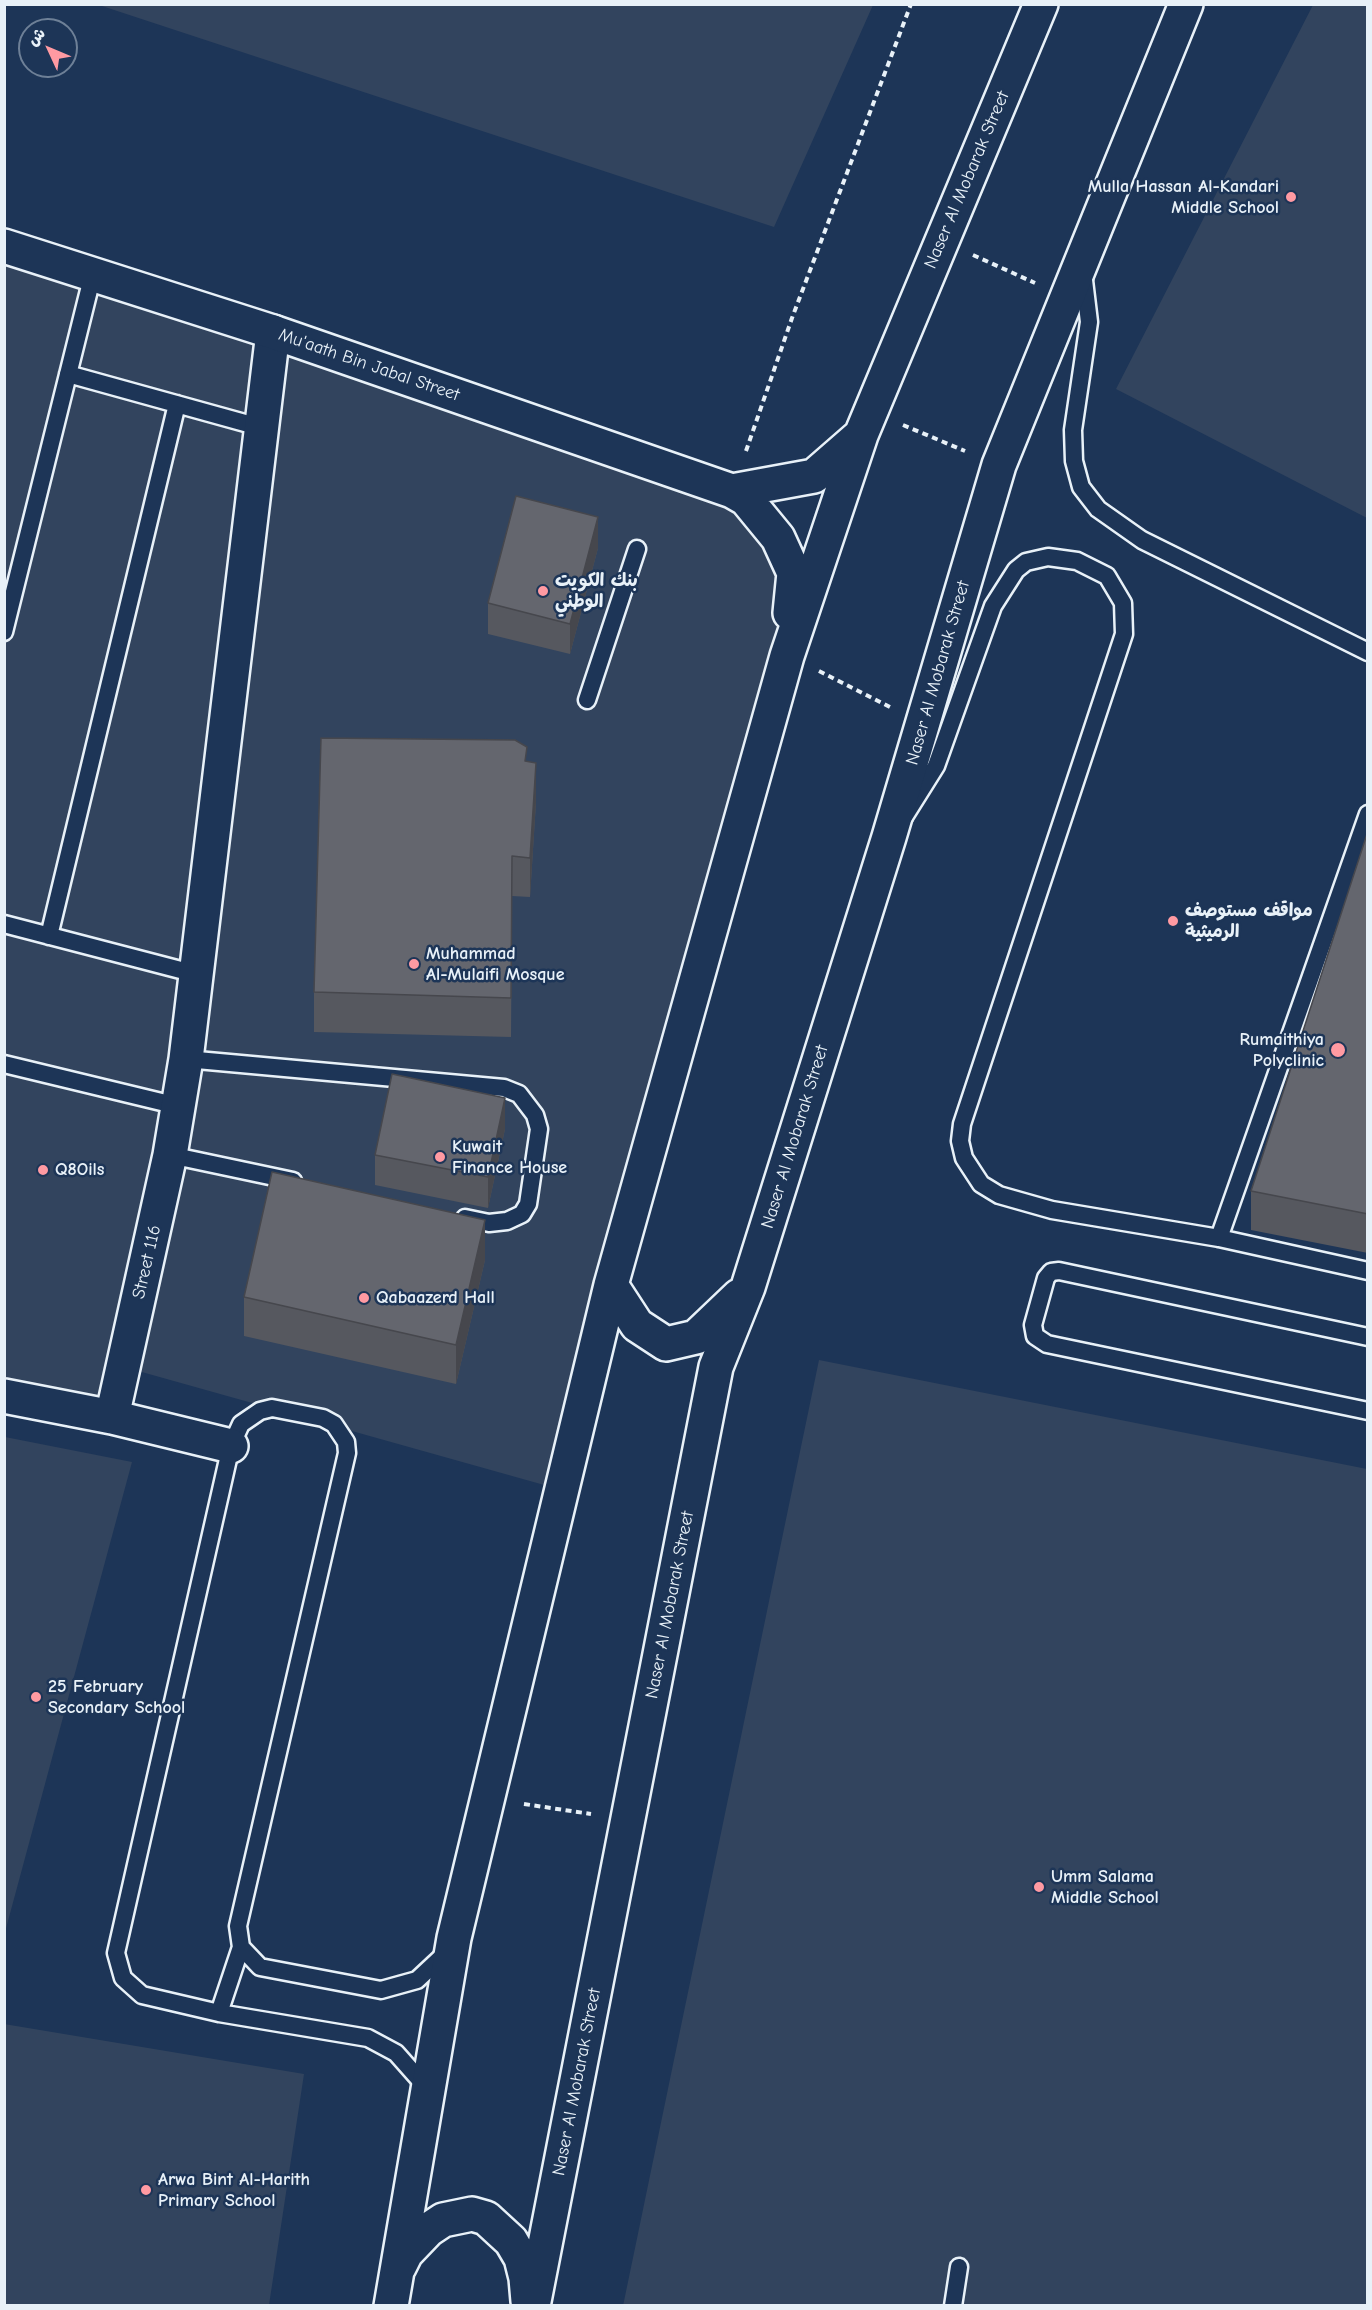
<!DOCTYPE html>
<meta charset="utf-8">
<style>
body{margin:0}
#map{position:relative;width:1372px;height:2310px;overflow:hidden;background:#1d3557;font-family:"Comic Neue","Playpen Sans Arabic",sans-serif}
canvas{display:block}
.frame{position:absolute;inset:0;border:6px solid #e8f1f8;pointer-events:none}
.north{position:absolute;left:18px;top:18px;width:60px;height:60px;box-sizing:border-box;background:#1d3557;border:2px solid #6e8097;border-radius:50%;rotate:314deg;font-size:16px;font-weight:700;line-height:24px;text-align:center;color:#e8f1f8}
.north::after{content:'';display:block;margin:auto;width:21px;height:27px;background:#ff9aa2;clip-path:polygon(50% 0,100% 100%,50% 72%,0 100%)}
</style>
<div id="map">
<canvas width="1372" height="2310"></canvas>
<div class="frame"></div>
<div class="north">ش</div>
</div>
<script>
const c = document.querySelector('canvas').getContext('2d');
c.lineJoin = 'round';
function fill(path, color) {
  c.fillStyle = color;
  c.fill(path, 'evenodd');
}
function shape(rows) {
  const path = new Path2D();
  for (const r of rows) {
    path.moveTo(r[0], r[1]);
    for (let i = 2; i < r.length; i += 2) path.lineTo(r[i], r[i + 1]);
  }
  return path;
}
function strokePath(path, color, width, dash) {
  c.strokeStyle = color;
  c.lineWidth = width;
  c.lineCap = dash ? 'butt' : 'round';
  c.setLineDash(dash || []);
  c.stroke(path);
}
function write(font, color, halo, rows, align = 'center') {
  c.font = font + ' "Comic Neue","Playpen Sans Arabic",sans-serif';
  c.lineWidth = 5;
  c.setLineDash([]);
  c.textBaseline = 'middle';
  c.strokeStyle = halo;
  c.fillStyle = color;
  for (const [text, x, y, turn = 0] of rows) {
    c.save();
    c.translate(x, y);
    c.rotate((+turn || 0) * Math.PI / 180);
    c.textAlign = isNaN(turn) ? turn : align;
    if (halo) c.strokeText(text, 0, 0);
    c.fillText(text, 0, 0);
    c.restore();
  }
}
const built = shape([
 [99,5,873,5,774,227],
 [1313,5,1367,5,1367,518,1116,389],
 [4,248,732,491,763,520,791,601,562,1490,124,1367,112,1417,5,1396],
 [819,1360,1367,1469,1367,2305,623,2306],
 [5,1437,132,1462,5,1932,4,1437],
 [4,2024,304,2074,269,2305,5,2305]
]);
const path = shape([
 [973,255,1035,283],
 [903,425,965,451],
 [746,451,792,318,911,4],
 [819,671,890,707],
 [524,1804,591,1814]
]);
const service = shape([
 [1083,272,1089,322,1073,430,1074,461,1081,487,1098,509,1142,540,1368,652],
 [68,374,263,428],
 [4,632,93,274],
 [587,700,637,549],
 [904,817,936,766,993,606,1016,570,1026,562,1048,557,1077,561,1107,576,1123,603,1124,634,962,1124,960,1141,964,1158,981,1184,999,1195,1052,1210,1219,1238,1368,1271],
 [4,924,196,974],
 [49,936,177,404],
 [186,1059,504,1088,519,1094,535,1115,539,1129,528,1204,522,1214,507,1221,489,1223,465,1218],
 [4,1064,178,1106],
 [170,1155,293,1181],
 [1219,1238,1368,814],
 [1368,1337,1059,1271,1051,1272,1046,1278,1033,1325,1035,1336,1047,1344,1368,1411],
 [219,2013,241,1947],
 [427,2088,396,2053,368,2038,219,2013,142,1995,123,1978,116,1953,231,1446,241,1424,260,1411,272,1408,323,1418,334,1424,346,1442,347,1453,238,1926,241,1947,260,1967,381,1990,417,1980,447,1952],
 [953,2306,959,2267]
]);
const minor = shape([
 [4,1396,112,1417,231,1446],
 [112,1417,170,1155,186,1059,273,332]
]);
const tertiary = shape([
 [4,246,273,332,732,491,746,499,778,538,794,573,790,613],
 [732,491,814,476,861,435],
 [611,1285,637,1325,666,1344,696,1337,739,1296],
 [399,2267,406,2253,428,2230,443,2220,472,2214,486,2218,511,2241,521,2258,526,2278,528,2301],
 [391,2306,454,1938,611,1285,787,656,861,435,1041,4],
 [533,2306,716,1367,748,1287,889,837,999,465,1186,4]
]);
const wall = shape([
 [598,548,570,654,488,634,488,603],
 [527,762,536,802,530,897,512,896,511,1037,314,1032,314,992],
 [1368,831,1368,1253,1251,1230,1251,1191],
 [505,1129,488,1208,375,1185,375,1155],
 [485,1260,456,1384,244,1336,244,1297]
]);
const shadedWall = shape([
 [598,517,598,548,570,654,570,624],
 [536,763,536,802,530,897,530,858],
 [505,1098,505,1129,488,1208,488,1177],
 [485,1220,485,1260,456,1384,456,1345]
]);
const building = shape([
 [516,496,598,517,570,624,488,603,516,496],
 [321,738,515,740,527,747,525,761,536,763,530,858,512,856,511,998,314,992,321,738],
 [1368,831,1368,1214,1251,1191,1368,831],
 [392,1074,505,1098,488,1177,375,1155,392,1074],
 [272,1172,485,1220,456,1345,244,1297,272,1172]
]);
const markers = [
 [1291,197,6,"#ff9aa2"],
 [543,591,6,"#ff9aa2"],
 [1173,921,6,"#ff9aa2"],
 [414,964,6,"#ff9aa2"],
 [1338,1050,8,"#ff9aa2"],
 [440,1157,6,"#ff9aa2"],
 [43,1170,6,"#ff9aa2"],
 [364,1298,6,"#ff9aa2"],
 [36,1697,6,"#ff9aa2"],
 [1039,1887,6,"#ff9aa2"],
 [146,2190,6,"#ff9aa2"]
];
const streetNames = [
 ["Naser Al Mobarak Street",967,180,-67],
 ["Mu'aath Bin Jabal Street",369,365,19],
 ["Naser Al Mobarak Street",938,673,-74],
 ["Naser Al Mobarak Street",795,1137,-73],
 ["Street 116",147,1262,-77],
 ["Naser Al Mobarak Street",670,1605,-79],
 ["Naser Al Mobarak Street",577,2082,-79]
];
const poiNames = [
 ["Mulla Hassan Al-Kandari",1279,187,"right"],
 ["Middle School",1279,208,"right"],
 ["بنك الكويت",555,581],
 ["الوطني",555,602],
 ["مواقف مستوصف",1185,911],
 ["الرميثية",1185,932],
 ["Muhammad",426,954],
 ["Al-Mulaifi Mosque",426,975],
 ["Rumaithiya",1324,1040,"right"],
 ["Polyclinic",1324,1061,"right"],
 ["Kuwait",452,1147],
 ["Finance House",452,1168],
 ["Q8Oils",55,1170],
 ["Qabaazerd Hall",376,1298],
 ["25 February",48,1687],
 ["Secondary School",48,1708],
 ["Umm Salama",1051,1877],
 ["Middle School",1051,1898],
 ["Arwa Bint Al-Harith",158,2180],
 ["Primary School",158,2201]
];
fill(built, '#32445e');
strokePath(service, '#e8f1f8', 21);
strokePath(minor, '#e8f1f8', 38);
strokePath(tertiary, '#e8f1f8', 38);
strokePath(path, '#e8f1f8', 4, [6, 4.5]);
strokePath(service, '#1d3557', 16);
strokePath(minor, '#1d3557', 33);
strokePath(tertiary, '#1d3557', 33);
fill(wall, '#56585f');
fill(shadedWall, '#46474d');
fill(building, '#64666e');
strokePath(building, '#46474d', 1.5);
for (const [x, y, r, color] of markers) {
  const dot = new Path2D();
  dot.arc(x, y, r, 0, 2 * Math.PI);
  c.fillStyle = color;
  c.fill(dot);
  strokePath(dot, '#1d3557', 2);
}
write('18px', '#e8f1f8', '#1d3557', streetNames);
write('bold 18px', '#e8f1f8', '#1d3557', poiNames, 'left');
</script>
